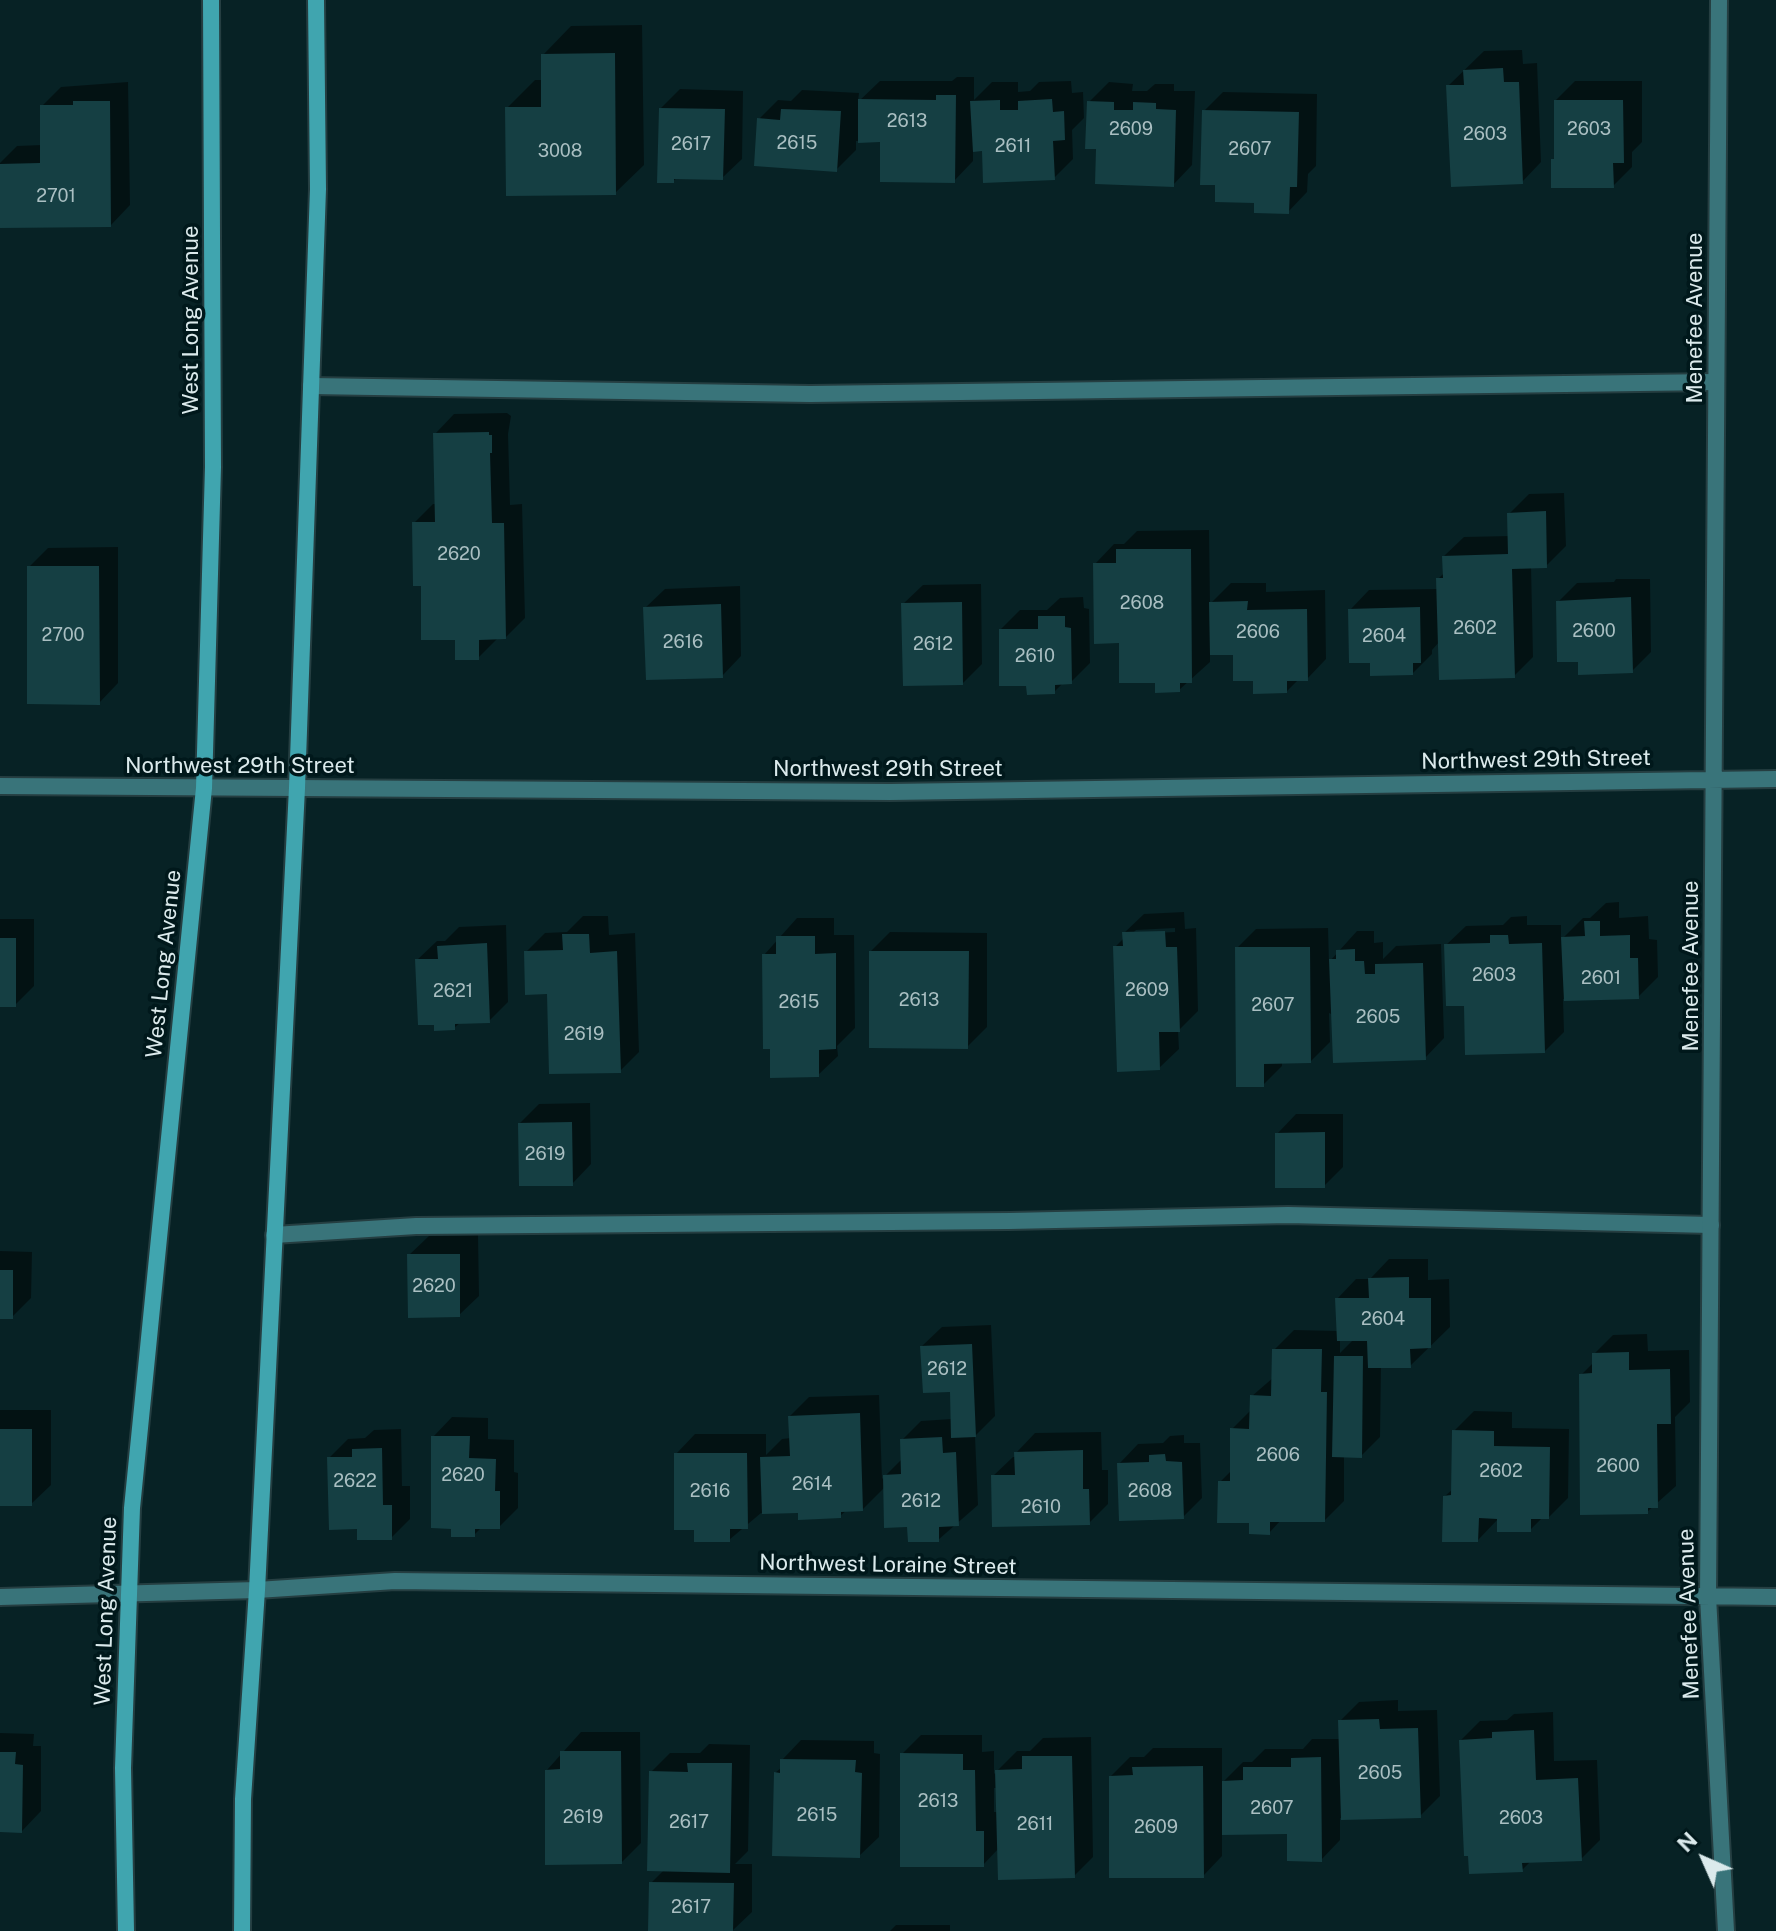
<!DOCTYPE html>
<style>
body{margin:0}
#map{position:relative;width:1776px;height:1931px;overflow:hidden;background:#072225;font-family:"Public Sans",sans-serif}
canvas{display:block}
.north{position:absolute;left:1664px;top:1819px;width:80px;height:80px;-webkit-text-stroke:6px #00181b;paint-order:stroke;rotate:315deg;font-size:22px;font-weight:700;line-height:32px;text-align:center;color:#dbeaec}
.north::after{content:'';display:block;margin:auto;width:28px;height:36px;background:#dbeaec;clip-path:polygon(50% 0,100% 100%,50% 72%,0 100%)}
</style>
<div id="map">
<canvas width="1776" height="1931"></canvas>
<div class="north">N</div>
</div>
<script>
const c = document.querySelector('canvas').getContext('2d');
c.lineJoin = 'round';
function fill(path, color) {
  c.fillStyle = color;
  c.fill(path, 'evenodd');
}
function shape(rows) {
  const path = new Path2D();
  for (const r of rows) {
    path.moveTo(r[0], r[1]);
    for (let i = 2; i < r.length; i += 2) path.lineTo(r[i], r[i + 1]);
  }
  return path;
}
function strokePath(path, color, width, dash) {
  c.strokeStyle = color;
  c.lineWidth = width;
  c.lineCap = dash ? 'butt' : 'round';
  c.setLineDash(dash || []);
  c.stroke(path);
}
function write(font, color, halo, rows, align = 'center') {
  c.font = font + ' "Public Sans",sans-serif';
  c.lineWidth = 7;
  c.setLineDash([]);
  c.textBaseline = 'middle';
  c.strokeStyle = halo;
  c.fillStyle = color;
  for (const [text, x, y, turn = 0] of rows) {
    c.save();
    c.translate(x, y);
    c.rotate((+turn || 0) * Math.PI / 180);
    c.textAlign = isNaN(turn) ? turn : align;
    if (halo) c.strokeText(text, 0, 0);
    c.fillText(text, 0, 0);
    c.restore();
  }
}
const shadow = shape([
 [642,25,644,165,615,193,507,108,535,80,543,80,543,55,571,26],
 [1522,50,1523,64,1537,63,1541,162,1522,182,1448,86,1484,51],
 [957,77,974,77,974,100,992,82,1018,82,1018,92,1030,91,1039,82,1071,81,1072,93,1083,92,1084,118,1072,130,1073,159,1054,178,984,149,973,150,973,161,954,181,882,140,856,141,856,150,836,170,759,119,778,100,791,101,802,90,859,93,858,102,880,81,952,81],
 [1575,81,1642,81,1642,142,1632,152,1632,167,1613,186,1553,160,1556,156,1556,100],
 [128,82,130,205,111,225,0,226,0,163,17,146,42,145,42,106,61,87],
 [1109,82,1133,84,1132,91,1147,91,1155,84,1174,84,1174,91,1195,91,1192,165,1173,185,1098,147,1089,102],
 [680,89,743,91,742,159,722,178,678,177,673,181,661,108],
 [1223,92,1317,94,1316,166,1308,174,1307,192,1288,212,1256,201,1204,111],
 [507,413,511,416,508,434,510,505,522,504,525,618,505,638,498,638,478,658,457,638,423,584,414,523,433,504,437,504,435,434,454,414],
 [1564,493,1566,546,1546,566,1531,566,1533,657,1514,676,1440,641,1432,650,1432,654,1413,673,1372,661,1350,610,1369,590,1438,589,1438,579,1445,572,1444,556,1464,537,1510,536,1509,514,1529,494],
 [1209,530,1210,604,1231,583,1266,583,1266,592,1325,590,1326,659,1307,679,1299,679,1287,691,1255,679,1235,653,1210,653,1210,662,1179,690,1157,681,1121,641,1095,564,1114,544,1124,544,1137,531],
 [118,547,118,683,99,703,29,567,48,548],
 [1616,579,1650,579,1651,652,1632,671,1580,660,1558,602,1577,583,1614,582],
 [981,584,982,664,963,683,903,604,923,585],
 [740,586,741,656,722,676,645,608,665,589],
 [1083,597,1084,608,1089,609,1090,663,1071,682,1064,682,1054,692,1028,684,1001,629,1020,610,1047,610,1060,598],
 [1619,902,1619,918,1648,916,1649,939,1657,940,1658,977,1638,997,1563,999,1564,1032,1544,1052,1466,1004,1446,945,1466,926,1503,925,1511,917,1527,916,1527,925,1561,925,1561,940,1583,918,1590,918,1606,903],
 [1184,912,1185,929,1196,928,1198,1011,1178,1031,1179,1049,1159,1068,1115,947,1124,938,1124,933,1144,914],
 [1175,928,1175,932,1132,934,1136,930],
 [583,916,608,916,609,935,635,933,639,1052,620,1071,549,992,526,952,545,933,567,932],
 [797,918,834,918,834,935,854,935,855,1028,837,1046,838,1056,818,1075,764,955],
 [0,919,34,919,34,986,15,1005,0,1005],
 [506,925,508,1002,489,1021,461,1022,454,1028,436,1023,417,960,437,941,445,941,459,927],
 [1328,928,1329,962,1357,931,1374,931,1374,943,1383,942,1383,959,1396,946,1441,944,1444,1038,1425,1058,1329,1013,1330,1042,1310,1062,1282,1062,1282,1066,1263,1085,1237,948,1256,929],
 [890,932,987,933,987,1027,967,1047,871,951],
 [590,1103,591,1164,572,1184,520,1123,539,1104],
 [1296,1114,1343,1114,1343,1167,1324,1186,1277,1134],
 [478,1235,479,1296,459,1315,409,1255,429,1236],
 [0,1251,32,1252,31,1298,12,1317,0,1317],
 [1389,1259,1428,1259,1428,1280,1449,1279,1450,1327,1410,1366,1381,1366,1380,1437,1361,1456,1344,1455,1344,1501,1325,1520,1281,1520,1269,1533,1251,1521,1220,1482,1232,1470,1232,1429,1252,1409,1252,1396,1274,1377,1274,1350,1294,1330,1338,1331,1337,1299,1356,1279,1370,1279],
 [1340,1339,1354,1339,1340,1353],
 [991,1325,995,1416,975,1436,978,1505,938,1540,909,1525,885,1487,863,1509,847,1510,840,1516,799,1511,761,1513,729,1540,696,1528,676,1454,695,1434,766,1434,766,1455,782,1439,791,1438,790,1416,809,1397,879,1395,882,1479,903,1458,902,1440,921,1421,952,1419,952,1390,922,1346,942,1327],
 [1647,1334,1648,1351,1689,1350,1690,1402,1675,1417,1676,1486,1647,1512,1581,1375,1594,1362,1594,1354,1613,1335],
 [0,1410,51,1410,51,1485,31,1504,0,1504],
 [1474,1411,1512,1412,1512,1428,1569,1429,1568,1498,1549,1517,1543,1517,1530,1530,1499,1518,1478,1540,1445,1496,1453,1489,1454,1431],
 [452,1417,488,1418,488,1439,514,1440,514,1472,518,1473,518,1508,499,1527,482,1527,474,1535,453,1527,433,1437],
 [401,1429,402,1486,410,1486,410,1519,391,1538,329,1458,348,1439,365,1438,374,1430],
 [1101,1432,1102,1470,1108,1470,1108,1504,1089,1523,993,1476,1013,1457,1016,1457,1016,1453,1035,1433],
 [1184,1435,1184,1443,1200,1443,1202,1498,1183,1517,1119,1464,1138,1444,1163,1443,1170,1436],
 [1398,1700,1398,1711,1437,1710,1440,1796,1420,1816,1340,1818,1340,1840,1321,1860,1289,1832,1222,1833,1222,1856,1203,1876,1111,1776,1130,1757,1144,1757,1153,1748,1222,1748,1222,1783,1243,1762,1252,1762,1265,1749,1303,1749,1312,1739,1340,1739,1340,1721,1359,1702],
 [1553,1712,1554,1761,1597,1760,1600,1840,1581,1859,1531,1861,1522,1870,1461,1740,1480,1721,1507,1720,1514,1714],
 [581,1732,640,1732,641,1843,622,1862,547,1770],
 [0,1733,34,1734,33,1746,41,1746,41,1811,22,1831,0,1830],
 [921,1735,982,1735,982,1752,994,1751,994,1774,1017,1751,1030,1751,1043,1738,1091,1737,1093,1857,1074,1876,999,1848,983,1865,902,1754],
 [994,1788,998,1788,999,1812,994,1812],
 [801,1740,874,1741,874,1753,880,1754,879,1837,859,1856,775,1773,782,1767,782,1760],
 [709,1744,750,1745,748,1851,735,1864,752,1864,752,1912,732,1931,651,1883,664,1870,651,1772,670,1753,700,1753],
 [896,1925,950,1925,950,1931,890,1931]
]);
const building = shape([
 [615,53,616,195,506,196,505,107,541,107,541,54],
 [1503,68,1504,82,1519,82,1523,184,1451,187,1446,85,1464,85,1463,70],
 [936,95,956,95,955,183,880,182,880,142,858,143,858,99,936,100],
 [1052,99,1053,112,1064,111,1065,140,1053,141,1055,180,983,183,982,151,973,152,970,101,1000,100,1000,110,1018,110,1018,101],
 [1554,100,1623,100,1624,163,1613,163,1614,188,1551,188,1551,159,1554,159],
 [73,101,110,101,111,227,0,228,0,164,40,163,40,105,73,105],
 [1087,101,1114,102,1114,110,1133,110,1133,102,1156,103,1156,109,1176,110,1174,187,1095,184,1096,149,1085,149],
 [659,108,725,109,723,180,674,179,674,183,657,183],
 [781,109,841,111,837,172,754,166,757,118,780,120],
 [1202,110,1299,112,1297,187,1290,187,1289,214,1254,213,1254,203,1215,202,1215,185,1200,185],
 [489,432,489,435,492,435,492,453,490,453,492,523,504,523,506,639,479,640,479,660,455,660,455,640,421,640,421,586,413,586,412,522,435,522,433,433],
 [1546,511,1547,568,1512,569,1515,678,1439,680,1436,578,1443,578,1442,556,1508,554,1507,513],
 [1116,549,1191,549,1192,683,1180,683,1180,692,1155,693,1155,683,1119,683,1119,643,1094,644,1093,563,1116,563],
 [27,566,99,566,100,705,27,704],
 [1631,597,1633,673,1578,675,1578,662,1557,662,1556,601],
 [1248,601,1247,610,1307,609,1308,681,1287,681,1287,693,1253,694,1253,681,1233,681,1233,655,1210,655,1209,602],
 [962,602,963,685,903,686,901,603],
 [721,604,723,678,646,680,643,607],
 [1420,607,1421,663,1413,663,1413,675,1370,676,1370,663,1349,663,1348,609],
 [1038,616,1065,616,1065,627,1071,628,1072,684,1055,685,1055,694,1027,695,1026,686,999,686,999,629,1038,629],
 [1584,921,1600,921,1600,936,1630,935,1630,958,1638,958,1639,999,1564,1001,1561,937,1585,936],
 [1165,931,1166,947,1177,947,1180,1032,1159,1032,1160,1070,1117,1072,1113,946,1123,946,1122,932],
 [562,934,589,934,590,953,617,951,621,1073,549,1074,547,994,525,995,524,951,563,950],
 [1490,935,1508,935,1509,944,1542,943,1545,1053,1465,1055,1464,1006,1446,1006,1444,944,1490,943],
 [776,936,815,936,815,954,836,953,836,1049,819,1050,819,1077,770,1078,770,1049,763,1049,762,954,776,954],
 [0,938,16,938,16,1007,0,1007],
 [487,943,490,1023,455,1024,455,1030,434,1031,434,1025,418,1025,415,959,438,959,437,946],
 [1235,947,1310,947,1311,1063,1264,1064,1264,1087,1236,1087],
 [1355,949,1355,961,1364,961,1365,974,1375,974,1375,964,1423,963,1426,1060,1333,1063,1329,959,1336,959,1336,950],
 [869,951,969,951,968,1049,869,1048],
 [572,1122,573,1186,519,1186,518,1123],
 [1325,1132,1325,1188,1275,1188,1275,1133],
 [407,1254,460,1254,460,1317,408,1318],
 [0,1270,13,1270,13,1319,0,1319],
 [1409,1277,1409,1298,1431,1298,1431,1348,1410,1349,1411,1368,1368,1368,1367,1341,1337,1341,1335,1298,1369,1298,1368,1278],
 [972,1344,976,1437,951,1438,950,1392,923,1393,920,1346],
 [1272,1349,1322,1349,1321,1392,1327,1392,1325,1522,1270,1522,1270,1535,1249,1534,1249,1523,1217,1523,1218,1481,1230,1481,1230,1428,1249,1429,1250,1395,1271,1396],
 [1629,1352,1629,1370,1670,1369,1671,1424,1657,1424,1658,1508,1648,1508,1648,1514,1580,1515,1579,1374,1592,1373,1592,1353],
 [1334,1356,1363,1356,1362,1458,1332,1457],
 [860,1413,863,1511,841,1512,841,1518,798,1520,798,1513,762,1514,760,1457,790,1456,788,1416],
 [0,1429,32,1429,32,1506,0,1506],
 [1452,1430,1494,1431,1494,1446,1550,1447,1549,1519,1531,1519,1531,1532,1497,1532,1497,1519,1479,1518,1478,1542,1442,1542,1443,1496,1451,1495],
 [431,1436,470,1436,469,1458,496,1459,495,1491,500,1491,500,1529,475,1529,475,1537,451,1537,451,1529,431,1528],
 [942,1437,943,1453,956,1452,959,1526,939,1527,939,1542,908,1542,907,1527,884,1528,883,1475,901,1474,900,1439],
 [382,1448,383,1505,392,1505,392,1540,357,1540,357,1529,329,1530,327,1457,352,1457,352,1449],
 [1083,1450,1083,1489,1089,1489,1090,1525,992,1527,991,1475,1015,1475,1014,1452],
 [674,1453,747,1453,748,1529,730,1529,730,1542,694,1542,694,1530,674,1530],
 [1165,1454,1166,1461,1182,1462,1184,1519,1119,1521,1117,1463,1149,1462,1149,1455],
 [1379,1719,1380,1729,1418,1728,1421,1818,1341,1820,1338,1720],
 [1534,1730,1536,1780,1578,1778,1582,1861,1522,1863,1523,1872,1469,1874,1468,1856,1464,1856,1459,1740,1492,1738,1492,1732],
 [560,1751,621,1751,622,1864,545,1865,545,1770,560,1769],
 [0,1752,16,1752,15,1764,23,1765,22,1833,0,1832],
 [900,1753,963,1754,963,1770,975,1770,976,1831,984,1831,984,1867,900,1867],
 [1022,1756,1072,1756,1075,1878,998,1880,995,1770,1022,1769],
 [1321,1757,1322,1862,1287,1861,1287,1834,1222,1835,1222,1781,1243,1780,1243,1767,1291,1767,1291,1758],
 [780,1759,856,1760,855,1772,862,1773,860,1858,772,1856,774,1772,780,1773],
 [687,1763,732,1763,730,1873,647,1871,649,1771,688,1772],
 [1203,1766,1204,1878,1109,1878,1109,1776,1133,1775,1132,1767],
 [649,1882,734,1883,733,1931,648,1931]
]);
const lane = shape([
 [311,386,810,394,1716,382],
 [274,1235,416,1226,1009,1221,1288,1215,1711,1225]
]);
const street = shape([
 [1719,0,1708,1597,1726,1931],
 [0,786,890,792,1776,779],
 [0,1597,257,1590,395,1581,1776,1597]
]);
const secondary = shape([
 [126,1931,123,1768,132,1508,204,788,213,467,211,0],
 [242,1931,243,1799,257,1590,297,788,318,189,316,0]
]);
const numberNames = [
 ["2613",907,121],
 ["2609",1131,129],
 ["2603",1589,129],
 ["2603",1485,134],
 ["2615",797,143],
 ["2617",691,144],
 ["2611",1013,146],
 ["2607",1250,149],
 ["3008",560,151],
 ["2701",56,196],
 ["2620",459,554],
 ["2608",1142,603],
 ["2602",1475,628],
 ["2600",1594,631],
 ["2606",1258,632],
 ["2700",63,635],
 ["2604",1384,636],
 ["2616",683,642],
 ["2612",933,644],
 ["2610",1035,656],
 ["2603",1494,975],
 ["2601",1601,978],
 ["2609",1147,990],
 ["2621",453,991],
 ["2613",919,1000],
 ["2615",799,1002],
 ["2607",1273,1005],
 ["2605",1378,1017],
 ["2619",584,1034],
 ["2619",545,1154],
 ["2620",434,1286],
 ["2604",1383,1319],
 ["2612",947,1369],
 ["2606",1278,1455],
 ["2600",1618,1466],
 ["2602",1501,1471],
 ["2620",463,1475],
 ["2622",355,1481],
 ["2614",812,1484],
 ["2616",710,1491],
 ["2608",1150,1491],
 ["2612",921,1501],
 ["2610",1041,1507],
 ["2605",1380,1773],
 ["2613",938,1801],
 ["2607",1272,1808],
 ["2615",817,1815],
 ["2619",583,1817],
 ["2603",1521,1818],
 ["2617",689,1822],
 ["2611",1035,1824],
 ["2609",1156,1827],
 ["2617",691,1907]
];
const streetNames = [
 ["Menefee Avenue",1695,318,-90],
 ["West Long Avenue",191,320,-90],
 ["Northwest 29th Street",1536,760,-1],
 ["Northwest 29th Street",240,766],
 ["Northwest 29th Street",888,769],
 ["West Long Avenue",164,964,-84],
 ["Menefee Avenue",1691,966,-90],
 ["Northwest Loraine Street",888,1565,1],
 ["West Long Avenue",106,1611,-88],
 ["Menefee Avenue",1689,1614,-92]
];
fill(shadow, '#0007');
fill(building, '#153f43');
strokePath(lane, '#253e41', 20);
strokePath(street, '#253e41', 20);
strokePath(secondary, '#253e41', 20);
strokePath(lane, '#39747a', 16);
strokePath(street, '#39747a', 16);
strokePath(secondary, '#40a5af', 16);
write('18px', '#aabfc2', null, numberNames);
write('22px', '#dbeaec', '#00181b', streetNames);
</script>
